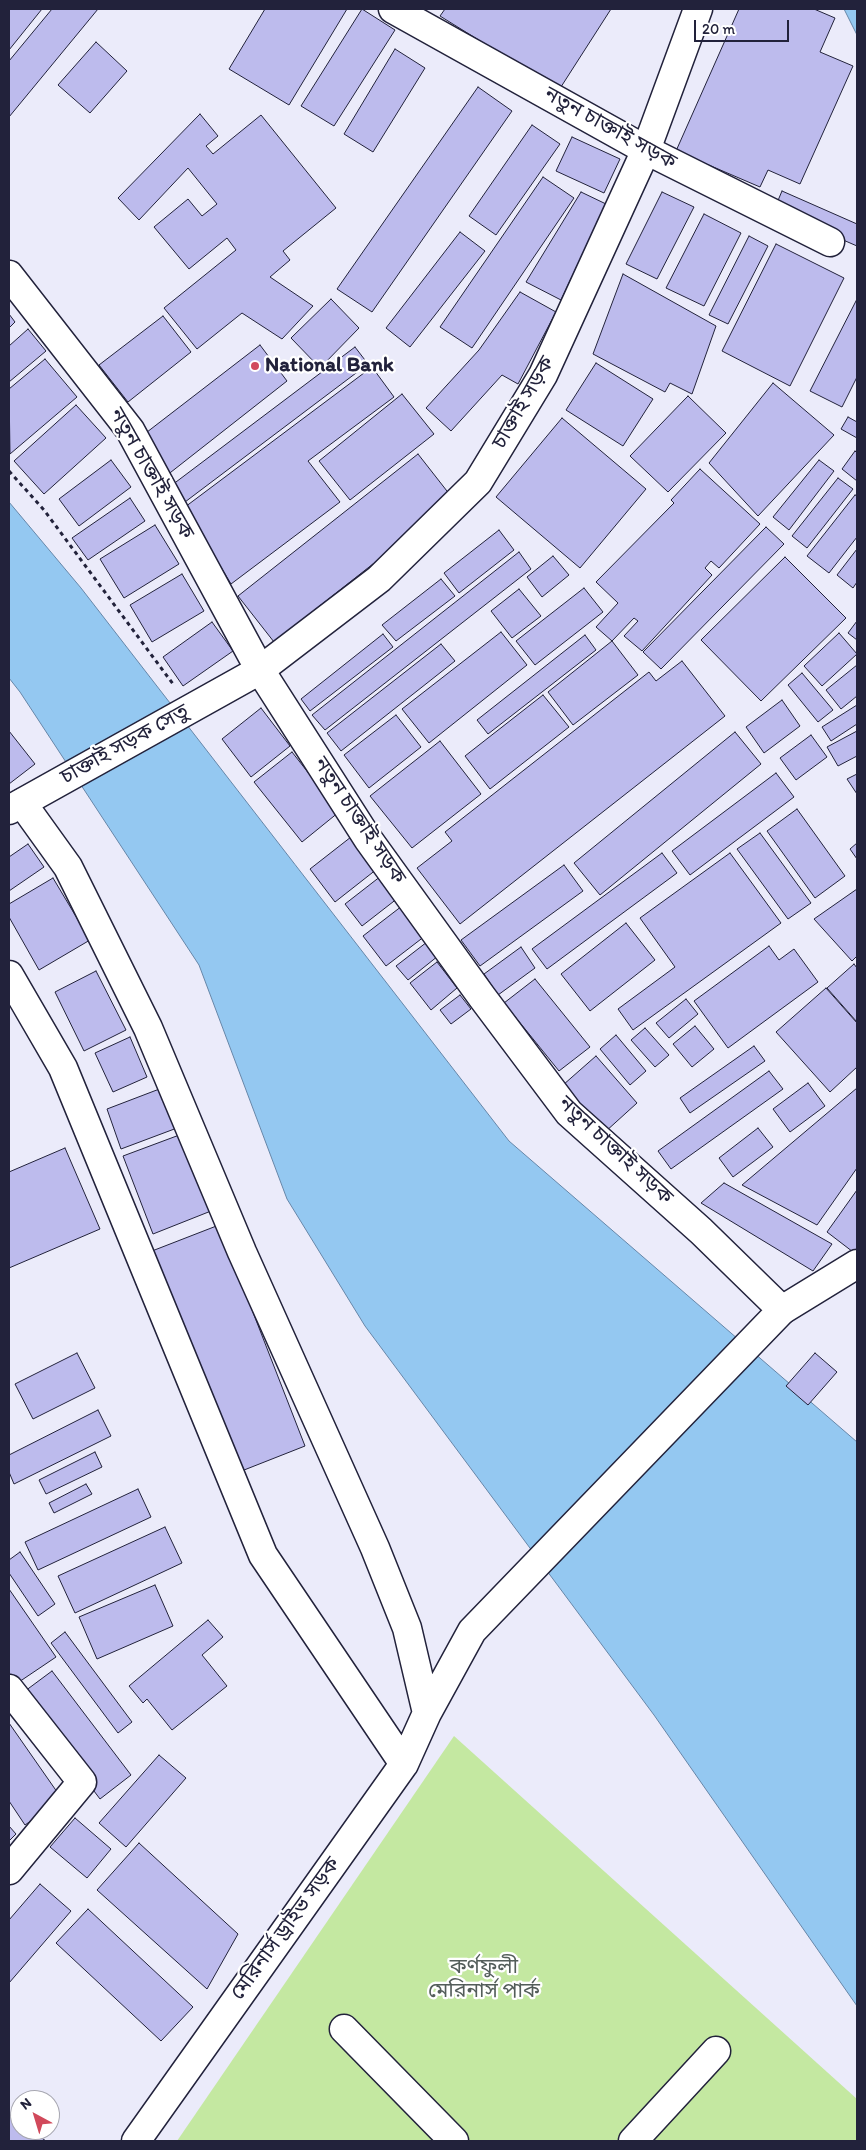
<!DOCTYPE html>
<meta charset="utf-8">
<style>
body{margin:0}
#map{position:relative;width:866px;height:2150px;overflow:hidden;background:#ebebfa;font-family:Itim,sans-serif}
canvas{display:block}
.frame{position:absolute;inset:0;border:10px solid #22223b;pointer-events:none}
.north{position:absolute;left:10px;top:2090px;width:50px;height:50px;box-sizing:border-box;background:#fff;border:1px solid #a7a7b1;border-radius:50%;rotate:321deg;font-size:14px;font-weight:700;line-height:20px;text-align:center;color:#22223b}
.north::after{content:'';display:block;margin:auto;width:18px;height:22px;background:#d1495b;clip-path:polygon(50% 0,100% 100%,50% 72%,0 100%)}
.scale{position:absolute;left:694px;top:20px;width:95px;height:22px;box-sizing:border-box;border:2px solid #22223b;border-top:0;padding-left:6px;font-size:15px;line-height:18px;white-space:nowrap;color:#22223b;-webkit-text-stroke:4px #fff;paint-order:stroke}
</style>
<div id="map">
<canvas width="866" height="2150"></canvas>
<div class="frame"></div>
<div class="north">N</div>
<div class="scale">20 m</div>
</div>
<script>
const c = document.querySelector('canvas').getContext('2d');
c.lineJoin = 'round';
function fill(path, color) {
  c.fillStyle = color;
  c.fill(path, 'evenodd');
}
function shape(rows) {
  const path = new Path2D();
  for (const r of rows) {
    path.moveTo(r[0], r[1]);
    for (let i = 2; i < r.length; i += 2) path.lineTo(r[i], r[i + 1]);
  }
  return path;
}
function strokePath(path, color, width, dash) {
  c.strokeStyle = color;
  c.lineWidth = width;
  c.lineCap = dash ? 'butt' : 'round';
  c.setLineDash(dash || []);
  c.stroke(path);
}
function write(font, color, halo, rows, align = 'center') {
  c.font = font + ' Itim,"Noto Sans Bengali",sans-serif';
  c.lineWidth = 4.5;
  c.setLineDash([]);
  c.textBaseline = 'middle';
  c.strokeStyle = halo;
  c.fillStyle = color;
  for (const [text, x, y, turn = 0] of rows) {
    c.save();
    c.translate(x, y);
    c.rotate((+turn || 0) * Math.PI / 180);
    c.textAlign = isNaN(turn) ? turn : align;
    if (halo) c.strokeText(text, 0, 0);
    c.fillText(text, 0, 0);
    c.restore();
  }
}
const green = shape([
 [454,1736,857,2099,857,2141,177,2141]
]);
const water = shape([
 [844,9,857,9,857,35,844,9],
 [9,502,81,588,509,1141,857,1442,857,2006,654,1715,365,1326,287,1199,199,965,20,692,9,678,9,502]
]);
const building = shape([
 [9,9,42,9,9,50,9,9],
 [52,9,98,9,9,117,9,61,52,9],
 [265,9,347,9,289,105,229,69,265,9],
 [362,9,395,30,334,126,301,106,362,9],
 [445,9,611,9,559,90,440,16,445,9],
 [739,9,814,9,835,18,820,52,853,66,800,184,768,170,760,187,676,151,739,9],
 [96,42,127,71,90,113,58,85,96,42],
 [395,49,425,68,373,152,344,134,395,49],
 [478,87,512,111,372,312,337,289,478,87],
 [200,114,218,136,206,146,213,154,261,115,336,208,283,251,290,260,270,277,313,306,282,339,242,313,197,349,164,308,236,250,227,238,189,269,154,227,188,199,202,216,217,204,188,168,139,220,118,198,200,114],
 [532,125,560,144,496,235,469,216,532,125],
 [572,137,620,159,604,193,556,171,572,137],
 [543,177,574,198,472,348,440,327,543,177],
 [782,191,857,224,857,246,774,210,782,191],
 [581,192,606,204,561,300,526,282,581,192],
 [662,192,694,207,657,279,626,264,662,192],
 [704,214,741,233,704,306,666,288,704,214],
 [460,232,485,251,410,347,386,328,460,232],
 [749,236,768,246,728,324,709,315,749,236],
 [776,244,844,278,790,386,722,351,776,244],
 [623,274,716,326,692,394,670,383,665,392,593,354,623,274],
 [520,292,556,312,518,384,502,375,451,431,426,408,479,350,520,292],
 [331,299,359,328,320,368,291,338,331,299],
 [857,299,857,377,842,407,810,391,857,299],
 [9,314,15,322,9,328,9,314],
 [163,316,191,352,128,402,99,365,163,316],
 [28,329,46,351,9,382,9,346,28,329],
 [260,345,287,381,166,476,138,439,260,345],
 [355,347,368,364,185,502,172,485,355,347],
 [45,359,77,397,10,454,9,389,45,359],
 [596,363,653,399,623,446,566,410,596,363],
 [372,367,394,397,308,461,340,502,231,584,185,507,372,367],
 [773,383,834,435,758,516,709,463,773,383],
 [402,394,434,434,350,500,319,461,402,394],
 [688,396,726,433,668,492,630,456,688,396],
 [76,405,106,438,44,494,14,461,76,405],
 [848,417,857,422,857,438,841,429,848,417],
 [562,418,646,489,580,568,496,497,562,418],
 [855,451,857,453,857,481,842,469,855,451],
 [418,454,454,500,274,642,238,596,418,454],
 [111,460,131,487,79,526,59,499,111,460],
 [819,460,834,471,789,530,773,517,819,460],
 [700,469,760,524,719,568,711,561,705,568,712,575,642,651,624,636,638,621,634,618,612,641,596,627,618,603,596,582,674,503,671,500,700,469],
 [838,478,853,489,807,548,792,536,838,478],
 [855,495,857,496,857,537,829,573,807,556,855,495],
 [130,498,145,521,88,560,72,538,130,498],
 [155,525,179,564,124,598,100,559,155,525],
 [766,527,784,544,661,669,643,652,766,527],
 [499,530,514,550,459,593,444,573,499,530],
 [857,549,857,582,853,588,837,575,857,549],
 [519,552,531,569,325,730,312,715,519,552],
 [553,556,569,575,542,597,527,577,553,556],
 [785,557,846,618,761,701,701,640,785,557],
 [182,574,204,611,152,642,130,605,182,574],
 [441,579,455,596,396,641,382,625,441,579],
 [584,588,603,612,535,665,516,641,584,588],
 [519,589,541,616,512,638,491,611,519,589],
 [857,621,857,640,848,633,857,621],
 [212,622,233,651,183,686,163,657,212,622],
 [501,632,527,665,429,743,402,709,501,632],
 [839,633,857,654,822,686,804,666,839,633],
 [383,634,393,647,310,711,301,699,383,634],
 [585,635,596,650,488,734,477,720,585,635],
 [612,641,638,675,573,725,548,692,612,641],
 [441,644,455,661,341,751,327,733,441,644],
 [682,661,725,716,460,924,417,868,452,841,445,832,649,672,656,681,682,661],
 [857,665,857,696,841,709,826,690,857,665],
 [802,673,833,710,818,722,788,685,802,673],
 [543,695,569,727,490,789,465,756,543,695],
 [782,700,800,726,764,753,746,727,782,700],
 [857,705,857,724,831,741,822,727,857,705],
 [261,708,290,746,251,777,222,739,261,708],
 [396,715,421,747,369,788,344,755,396,715],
 [9,731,35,764,9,784,9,731],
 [857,731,857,756,838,766,827,747,857,731],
 [735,732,761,764,600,895,574,863,735,732],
 [811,735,827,757,796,780,780,758,811,735],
 [440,741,481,794,412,848,370,796,440,741],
 [292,752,339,812,302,842,254,782,292,752],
 [776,773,794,797,690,875,672,851,776,773],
 [857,774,857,794,847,779,857,774],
 [797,809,845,876,815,898,767,831,797,809],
 [760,833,811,903,788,919,737,849,760,833],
 [351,837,377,869,335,902,310,869,351,837],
 [857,843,857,859,850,849,857,843],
 [28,844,44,867,9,891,9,857,28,844],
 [662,853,677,873,547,969,532,949,662,853],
 [730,853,781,923,633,1030,618,1009,675,967,640,918,730,853],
 [564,865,583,891,480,966,461,940,564,865],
 [381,876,398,898,362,926,345,904,381,876],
 [53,878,90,940,39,970,9,917,9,904,53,878],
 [857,889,857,956,852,961,814,919,857,889],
 [402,906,425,936,386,966,363,936,402,906],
 [626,923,655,960,590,1011,561,974,626,923],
 [427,942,438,956,408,980,396,966,427,942],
 [769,946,779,960,794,949,818,982,728,1048,694,1001,769,946],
 [521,947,535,968,498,995,484,974,521,947],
 [437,962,457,988,431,1010,410,983,437,962],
 [854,964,857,968,857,1022,827,988,854,964],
 [96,971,126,1030,84,1051,55,992,96,971],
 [535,979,590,1047,559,1071,504,1003,535,979],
 [826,988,857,1023,857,1067,830,1092,776,1032,826,988],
 [460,995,471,1009,451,1024,440,1010,460,995],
 [686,999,698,1014,669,1038,656,1023,686,999],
 [695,1026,714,1049,692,1067,673,1044,695,1026],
 [645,1028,669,1055,655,1067,631,1040,645,1028],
 [616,1035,646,1071,630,1085,600,1049,616,1035],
 [130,1037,147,1077,113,1092,95,1053,130,1037],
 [754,1046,765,1061,690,1113,680,1098,754,1046],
 [596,1056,637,1103,605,1132,563,1085,596,1056],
 [769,1071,783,1089,671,1169,658,1151,769,1071],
 [808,1083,825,1106,790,1132,773,1109,808,1083],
 [162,1088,177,1128,121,1149,107,1109,162,1088],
 [857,1088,857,1168,817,1225,742,1185,857,1088],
 [758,1128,773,1147,733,1177,719,1158,758,1128],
 [182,1134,211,1211,153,1234,123,1156,182,1134],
 [65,1148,100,1229,9,1268,9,1172,65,1148],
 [724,1183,832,1244,813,1271,701,1203,724,1183],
 [857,1190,857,1255,827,1232,857,1190],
 [219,1225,305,1446,239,1472,152,1251,219,1225],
 [77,1353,95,1388,33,1419,15,1384,77,1353],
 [815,1353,837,1372,808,1405,786,1386,815,1353],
 [98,1410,111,1436,14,1484,9,1472,9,1455,98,1410],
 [95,1452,102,1467,46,1494,39,1480,95,1452],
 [86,1484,92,1494,54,1513,49,1503,86,1484],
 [138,1489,151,1517,38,1570,25,1542,138,1489],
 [165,1527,182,1563,75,1613,58,1576,165,1527],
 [20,1552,55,1604,38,1616,9,1573,9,1560,20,1552],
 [155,1585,173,1626,97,1659,79,1617,155,1585],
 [9,1589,56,1657,13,1686,9,1680,9,1589],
 [208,1620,223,1637,202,1655,227,1686,172,1730,147,1699,143,1703,129,1686,208,1620],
 [65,1632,132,1722,118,1733,51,1643,65,1632],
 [52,1671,131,1775,100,1799,21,1694,52,1671],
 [9,1723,62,1799,25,1825,9,1801,9,1723],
 [159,1755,186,1778,126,1847,99,1823,159,1755],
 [75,1818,111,1849,87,1878,50,1847,75,1818],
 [9,1826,16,1834,9,1841,9,1826],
 [139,1843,238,1934,207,1989,97,1890,139,1843],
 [40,1884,71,1911,9,1983,9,1920,40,1884],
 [88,1909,193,2007,161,2041,56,1943,88,1909],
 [9,2114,20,2122,20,2130,30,2130,46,2141,9,2141,9,2114]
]);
const path = shape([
 [9,471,44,510,173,684]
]);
const minor = shape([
 [393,9,646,150,830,242],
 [9,275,130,430,260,670,368,839,482,997,569,1113,701,1231,782,1310,472,1631,427,1713,404,1764,136,2141],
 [22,803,68,867,148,1028,242,1252,375,1548,407,1628,427,1713],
 [9,975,63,1068,263,1555,404,1764],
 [9,1689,82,1782,9,1870],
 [344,2029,454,2141],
 [633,2141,716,2051]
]);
const major = shape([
 [9,810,260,670,379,579,478,482,543,375,646,150,698,9],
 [782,1310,857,1264]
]);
const markers = [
 [255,366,5,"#d1495b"]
];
const streetNames = [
 ["নতুন চাক্তাই সড়ক",610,129,29],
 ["চাক্তাই সড়ক",524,403,-60],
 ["নতুন চাক্তাই সড়ক",151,474,60],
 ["চাক্তাই সড়ক সেতু",125,745,-29],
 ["নতুন চাক্তাই সড়ক",359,821,56],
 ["নতুন চাক্তাই সড়ক",615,1151,43],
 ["মেরিনার্স ড্রাইভ সড়ক",286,1929,-54]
];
const poiNames = [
 ["National Bank",265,366]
];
const parkNames = [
 ["কর্ণফুলী",484,1968],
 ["মেরিনার্স পার্ক",484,1992]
];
fill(green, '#c4e8a1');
fill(water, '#94c8f1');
strokePath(water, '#6686a8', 1);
fill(building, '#bdbbed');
strokePath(building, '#22223b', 1);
strokePath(minor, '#22223b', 31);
strokePath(major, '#22223b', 31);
strokePath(path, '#22223b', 3, [4, 4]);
strokePath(minor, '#fff', 28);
strokePath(major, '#fff', 28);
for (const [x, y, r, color] of markers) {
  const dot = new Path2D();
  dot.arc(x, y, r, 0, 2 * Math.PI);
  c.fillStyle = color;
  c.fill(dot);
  strokePath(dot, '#fff', 2);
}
write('21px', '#22223b', '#fff', streetNames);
write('bold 21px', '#22223b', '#fff', poiNames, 'left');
write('21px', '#535d5a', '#fff', parkNames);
</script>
